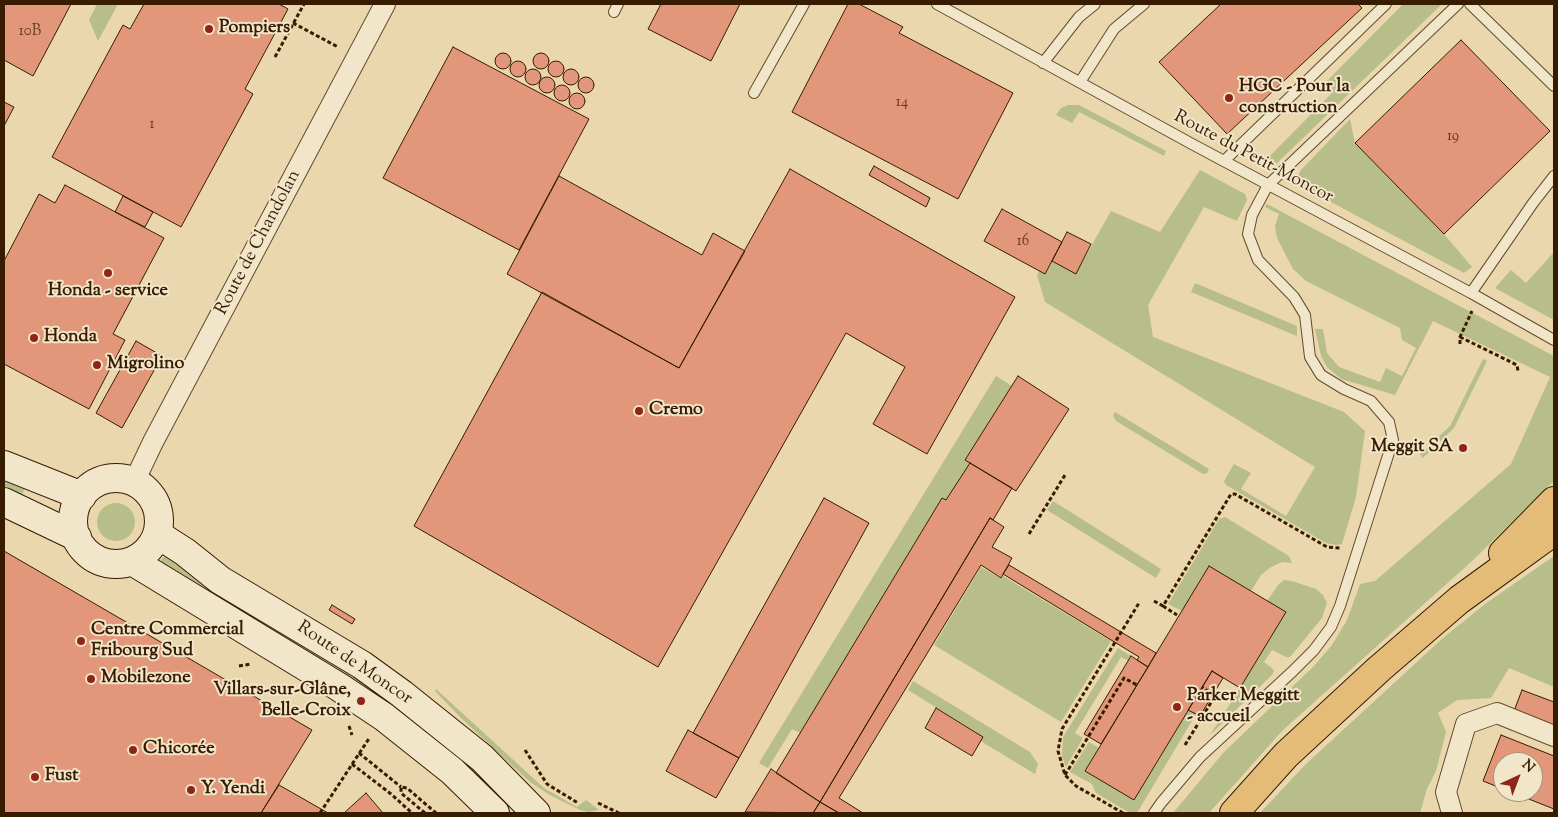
<!DOCTYPE html>
<meta charset="utf-8">
<style>
body{margin:0}
#map{position:relative;width:1558px;height:817px;overflow:hidden;background:#ead7ae;font-family:"Sorts Mill Goudy",serif}
canvas{display:block}
.frame{position:absolute;inset:0;border:5px solid #371c01;pointer-events:none}
.north{position:absolute;left:1493px;top:752px;width:50px;height:50px;box-sizing:border-box;background:#f1e5ca;border:1px solid #a7957a;border-radius:50%;rotate:43deg;font-size:14px;font-weight:700;line-height:20px;text-align:center;color:#371c01}
.north::after{content:'';display:block;margin:auto;width:18px;height:22px;background:#8f2418;clip-path:polygon(50% 0,100% 100%,50% 72%,0 100%)}
</style>
<div id="map">
<canvas width="1558" height="817"></canvas>
<div class="frame"></div>
<div class="north">N</div>
</div>
<script>
const c = document.querySelector('canvas').getContext('2d');
c.lineJoin = 'round';
function fill(path, color) {
  c.fillStyle = color;
  c.fill(path, 'evenodd');
}
function shape(rows) {
  const path = new Path2D();
  for (const r of rows) {
    if (r.length === 3) {
      path.moveTo(r[0] + r[2], r[1]);
      path.arc(r[0], r[1], r[2], 0, 2 * Math.PI);
      continue;
    }
    path.moveTo(r[0], r[1]);
    for (let i = 2; i < r.length; i += 2) path.lineTo(r[i], r[i + 1]);
  }
  return path;
}
function strokePath(path, color, width, dash) {
  c.strokeStyle = color;
  c.lineWidth = width;
  c.lineCap = dash ? 'butt' : 'round';
  c.setLineDash(dash || []);
  c.stroke(path);
}
function write(font, color, halo, rows, align = 'center') {
  c.font = font + ' "Sorts Mill Goudy",serif';
  c.lineWidth = 4;
  c.setLineDash([]);
  c.textBaseline = 'middle';
  c.strokeStyle = halo;
  c.fillStyle = color;
  for (const [text, x, y, turn = 0] of rows) {
    c.save();
    c.translate(x, y);
    c.rotate((+turn || 0) * Math.PI / 180);
    c.textAlign = isNaN(turn) ? turn : align;
    if (halo) c.strokeText(text, 0, 0);
    c.fillText(text, 0, 0);
    c.restore();
  }
}
const green = shape([
 [97,4,118,4,98,41,89,20],
 [1403,4,1442,4,1273,167,1263,163,1331,94,1323,85],
 [1068,105,1079,105,1166,151,1164,156,1079,112,1072,123,1056,115,1061,108],
 [1350,119,1355,143,1444,234,1472,267,1464,273,1299,185,1297,178,1301,170],
 [1200,170,1245,194,1247,200,1237,221,1204,207,1148,305,1153,337,1344,412,1365,431,1356,497,1342,544,1336,545,1326,543,1226,485,1224,481,1234,464,1251,473,1241,489,1286,516,1315,467,1045,302,1037,275,1039,271,1045,274,1052,261,1076,273,1111,211,1160,232],
 [1267,204,1552,355,1554,357,1554,481,1471,562,1282,731,1209,813,1173,813,1224,752,1314,666,1332,645,1347,620,1360,584,1375,581,1511,464,1550,377,1433,321,1395,395,1341,379,1327,367,1321,356,1315,329,1323,329,1327,353,1339,367,1380,382,1386,368,1402,376,1416,348,1402,340,1400,328,1306,281,1293,269,1277,238,1275,226,1279,214,1265,207],
 [1554,252,1554,320,1495,288,1511,270,1526,283],
 [1195,283,1297,326,1297,336,1191,292],
 [1483,359,1487,361,1454,428,1423,458,1420,454,1450,426],
 [996,376,1012,386,965,460,970,463,946,500,942,498,800,733,792,729,768,768,759,763],
 [1115,412,1209,469,1207,473,1203,474,1116,421,1113,416],
 [4,480,25,488,22,495,4,486],
 [1053,501,1161,569,1156,578,1047,510],
 [116,522,19],
 [1225,517,1289,556,1292,563,1282,562,1271,567,1261,575,1251,591,1182,611,1168,604,1219,519],
 [167,553,187,573,207,589,335,664,390,700,388,703,333,666,157,565],
 [1554,556,1554,687,1509,668,1491,698,1457,700,1438,713,1446,732,1436,771,1427,789,1420,813,1260,813,1306,764,1443,638,1485,604],
 [981,567,1001,579,1003,576,1111,641,1061,722,934,645],
 [1284,580,1292,581,1316,589,1323,595,1327,603,1322,618,1290,657,1286,657,1272,650,1264,662,1272,668,1274,671,1272,675,1210,735,1240,688,1267,601,1278,585],
 [1118,648,1131,656,1129,661,1121,657,1075,733,1083,738,1066,767,1062,757,1063,737],
 [913,681,1030,752,1038,764,1035,774,974,737,976,732,908,690],
 [436,689,544,788,577,807,586,800,599,810,589,812,580,810,548,794,530,782,462,719,435,691],
 [400,708,438,737,485,779,519,813,515,813,483,781,436,739,398,711],
 [1188,710,1196,714,1137,813,1130,813,1096,793,1092,784,1070,772,1089,742,1099,748,1085,771,1134,800]
]);
const building = shape([
 [4,4,71,4,33,76,4,60,4,4],
 [144,4,279,4,288,9,245,89,253,94,181,227,52,157,123,25,130,29,144,4],
 [661,4,740,4,711,61,648,29,661,4],
 [848,4,859,4,903,27,899,33,1013,93,958,199,792,112,848,4],
 [1221,4,1358,4,1362,8,1227,134,1159,62,1221,4],
 [1461,40,1550,131,1444,234,1355,143,1461,40],
 [453,47,589,119,519,250,383,178,453,47],
 [541,61,8],
 [503,61,8],
 [556,69,8],
 [518,69,8],
 [533,77,8],
 [571,77,8],
 [547,85,8],
 [586,85,8],
 [562,93,8],
 [577,101,8],
 [4,102,14,107,4,126,4,102],
 [874,166,930,198,926,207,869,175,874,166],
 [790,169,1015,297,927,454,873,424,905,367,846,333,658,667,414,526,542,292,679,368,790,169],
 [559,176,702,255,713,233,745,251,679,368,507,274,559,176],
 [65,185,164,238,113,334,125,340,89,409,4,364,4,261,39,194,55,203,65,185],
 [123,196,153,212,145,227,115,212,123,196],
 [1002,209,1062,242,1045,274,984,241,1002,209],
 [1067,232,1091,244,1076,274,1052,261,1067,232],
 [136,341,162,356,122,428,96,413,136,341],
 [1018,376,1069,409,1016,491,965,460,1018,376],
 [970,463,1012,488,993,520,990,518,820,802,776,773,942,498,946,500,970,463],
 [824,498,869,523,739,758,693,733,824,498],
 [990,518,1004,527,992,547,1012,558,1001,578,981,565,839,798,863,813,839,813,820,802,990,518],
 [4,551,312,730,261,813,4,813,4,551],
 [1009,565,1156,653,1148,667,1137,660,1139,657,1003,574,1009,565],
 [1209,566,1286,612,1240,688,1212,671,1134,800,1085,771,1209,566],
 [332,605,355,619,352,624,329,610,332,605],
 [1131,656,1148,667,1101,744,1084,734,1131,656],
 [1212,671,1223,678,1200,716,1188,710,1212,671],
 [1522,690,1554,702,1554,727,1514,711,1522,690],
 [936,708,983,737,972,756,925,728,936,708],
 [688,730,739,758,716,798,666,771,688,730],
 [1501,735,1554,756,1554,809,1511,792,1533,792,1533,762,1503,762,1503,789,1483,781,1501,735],
 [771,769,820,802,813,813,745,812,771,769],
 [279,785,328,813,261,813,279,785],
 [366,793,383,813,344,813,366,793],
 [820,802,837,812,839,813,813,813,820,802]
]);
const path = shape([
 [293,23,338,47],
 [275,57,304,4],
 [1460,337,1517,365,1518,371],
 [1460,344,1460,337,1472,311],
 [1029,534,1065,475],
 [1154,601,1163,606,1231,494,1235,494,1327,547,1340,548],
 [1163,606,1177,615],
 [239,666,251,664],
 [349,726,352,735],
 [1185,745,1215,696,1202,687],
 [525,750,547,784,578,803],
 [359,753,401,787],
 [352,764,391,794,412,813],
 [1065,775,1124,678,1137,685],
 [598,803,619,813],
 [320,813,370,737],
 [425,813,401,793,401,787,407,788,436,813],
 [1123,813,1076,786,1065,775,1058,751,1062,729,1139,603]
]);
const service = shape([
 [937,4,1192,144,1471,293,1554,340],
 [1470,4,1554,86],
 [614,12,618,4],
 [1043,63,1079,17,1095,4],
 [1080,82,1114,29,1144,4],
 [754,93,804,4],
 [1224,161,1386,4],
 [1471,293,1533,203,1554,176],
 [1154,813,1161,803,1200,757,1293,671,1314,650,1331,627,1340,606,1393,440,1389,422,1371,401,1344,389,1321,375,1310,357,1305,315,1294,297,1258,260,1248,234,1252,215,1268,185,1458,4]
]);
const minor = shape([
 [134,482,153,442,385,4],
 [1452,813,1446,792,1466,724,1497,713,1554,736]
]);
const secondary = shape([
 [4,465,82,496],
 [116,521,43],
 [4,502,77,537],
 [157,534,185,552,220,580,362,665,402,694,482,758,536,813],
 [132,561,339,687,384,717,452,771,495,813]
]);
const trunk = shape([
 [1503,553,1554,501],
 [1234,813,1286,755,1379,669,1459,600,1554,531]
]);
const markers = [
 [209,29,5,"#8f2418"],
 [1229,98,5,"#8f2418"],
 [108,273,5,"#8f2418"],
 [34,338,5,"#8f2418"],
 [97,365,5,"#8f2418"],
 [639,411,5,"#8f2418"],
 [1463,448,5,"#8f2418"],
 [81,641,5,"#8f2418"],
 [91,679,5,"#8f2418"],
 [361,701,5,"#8f2418"],
 [1177,707,5,"#8f2418"],
 [133,750,5,"#8f2418"],
 [35,777,5,"#8f2418"],
 [191,790,5,"#8f2418"]
];
const numberNames = [
 ["10B",30,32],
 ["14",902,103],
 ["1",152,125],
 ["19",1453,137],
 ["16",1023,242]
];
const poiNames = [
 ["Pompiers",219,29],
 ["HGC - Pour la",1239,88],
 ["construction",1239,109],
 ["Honda - service",108,292,"center"],
 ["Honda",44,338],
 ["Migrolino",107,365],
 ["Cremo",649,411],
 ["Meggit SA",1453,448,"right"],
 ["Centre Commercial",91,631],
 ["Fribourg Sud",91,652],
 ["Mobilezone",101,679],
 ["Villars-sur-Glâne,",351,691,"right"],
 ["Belle-Croix",351,712,"right"],
 ["Parker Meggitt",1187,697],
 ["- accueil",1187,718],
 ["Chicorée",143,750],
 ["Fust",45,777],
 ["Y. Yendi",201,790]
];
const streetNames = [
 ["Route du Petit-Moncor",1253,158,28],
 ["Route de Chandolan",259,243,-62],
 ["Route de Moncor",354,664,34]
];
fill(green, '#b7be8a');
fill(building, '#e2977b');
strokePath(building, '#371c01', 1);
strokePath(service, '#644b2c', 12);
strokePath(minor, '#644b2c', 22);
strokePath(secondary, '#371c01', 30);
strokePath(trunk, '#371c01', 30);
strokePath(path, '#371c01', 3, [4, 2.5]);
strokePath(service, '#f1e5ca', 10);
strokePath(minor, '#f1e5ca', 20);
strokePath(secondary, '#f1e5ca', 28);
strokePath(trunk, '#e5bc77', 28);
for (const [x, y, r, color] of markers) {
  const dot = new Path2D();
  dot.arc(x, y, r, 0, 2 * Math.PI);
  c.fillStyle = color;
  c.fill(dot);
  strokePath(dot, '#f1e5ca', 2);
}
write('15px', '#623b20', null, numberNames);
write('bold 18px', '#371c01', '#f1e5ca', poiNames, 'left');
write('18px', '#371c01', '#f1e5ca', streetNames);
</script>
